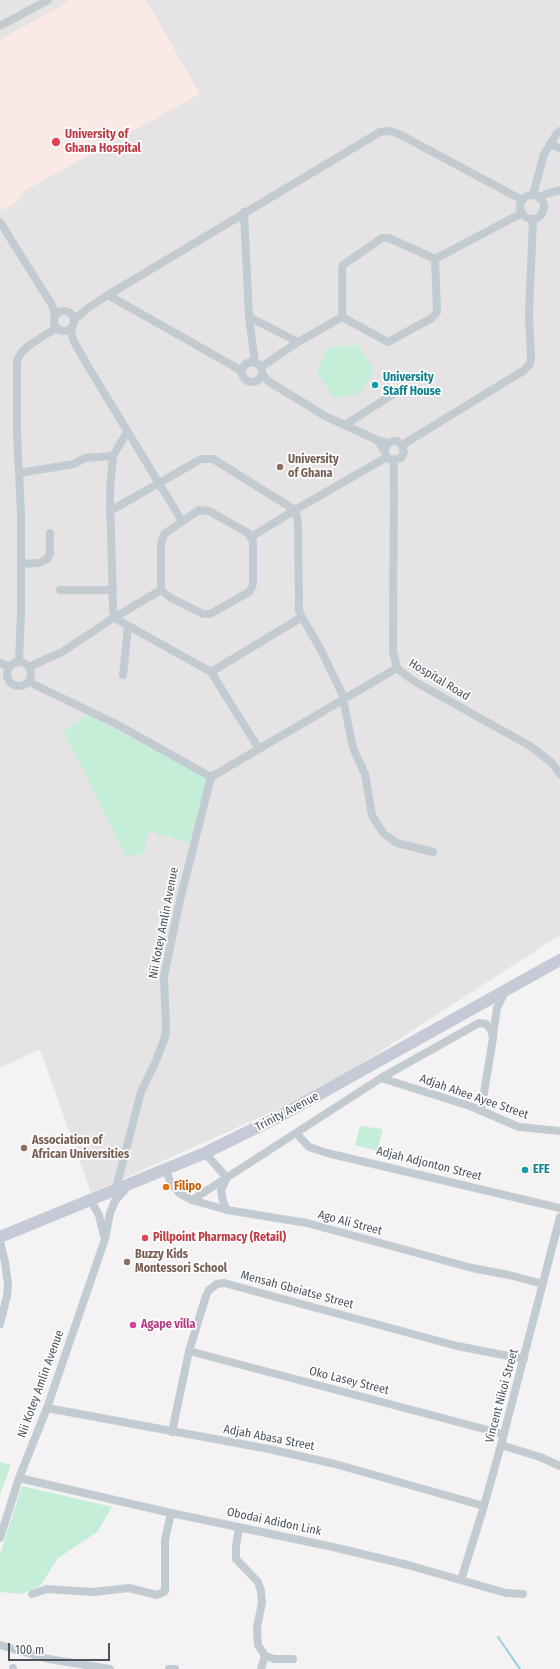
<!DOCTYPE html>
<style>
body{margin:0}
#map{position:relative;width:560px;height:1669px;overflow:hidden;background:#f4f2f2;font-family:"Fira Sans Condensed",sans-serif}
canvas{display:block}
.scale{position:absolute;left:8px;top:1643px;width:102px;height:18px;box-sizing:border-box;border:2px solid #4a535e;border-top:0;padding-left:5px;font-size:12px;line-height:14px;white-space:nowrap;color:#4a535e;-webkit-text-stroke:3px #fff;paint-order:stroke}
</style>
<div id="map">
<canvas width="560" height="1669"></canvas>
<div class="scale">100 m</div>
</div>
<script>
const c = document.querySelector('canvas').getContext('2d');
c.lineJoin = 'round';
function fill(path, color) {
  c.fillStyle = color;
  c.fill(path, 'evenodd');
}
function shape(rows) {
  const path = new Path2D();
  for (const r of rows) {
    if (r.length === 3) {
      path.moveTo(r[0] + r[2], r[1]);
      path.arc(r[0], r[1], r[2], 0, 2 * Math.PI);
      continue;
    }
    path.moveTo(r[0], r[1]);
    for (let i = 2; i < r.length; i += 2) path.lineTo(r[i], r[i + 1]);
  }
  return path;
}
function strokePath(path, color, width, dash) {
  c.strokeStyle = color;
  c.lineWidth = width;
  c.lineCap = dash ? 'butt' : 'round';
  c.setLineDash(dash || []);
  c.stroke(path);
}
function write(font, color, halo, rows, align = 'center') {
  c.font = font + ' "Fira Sans Condensed",sans-serif';
  c.lineWidth = 3.5;
  c.setLineDash([]);
  c.textBaseline = 'middle';
  c.strokeStyle = halo;
  c.fillStyle = color;
  for (const [text, x, y, turn = 0] of rows) {
    c.save();
    c.translate(x, y);
    c.rotate((+turn || 0) * Math.PI / 180);
    c.textAlign = isNaN(turn) ? turn : align;
    if (halo) c.strokeText(text, 0, 0);
    c.fillText(text, 0, 0);
    c.restore();
  }
}
const education = shape([
 [0,0,560,0,560,935,319,1091,91,1193,40,1049,0,1068]
]);
const medical = shape([
 [71,0,146,0,200,94,24,191,18,201,2,211,0,208,0,40]
]);
const green = shape([
 [358,345,374,370,359,394,334,398,317,372,328,347],
 [87,714,207,778,189,843,148,831,144,854,125,856,84,771,63,732],
 [360,1126,383,1129,377,1151,355,1145],
 [0,1462,11,1465,0,1494],
 [22,1486,112,1507,97,1532,57,1559,41,1585,22,1594,0,1592,0,1554]
]);
const stream = shape([
 [498,1637,520,1669]
]);
const street = shape([
 [0,26,48,0],
 [550,144,560,148],
 [533,195,544,154,557,133,560,131],
 [532,207,12],
 [539,198,546,194,560,190],
 [244,212,249,317,255,363],
 [0,222,52,305,55,315],
 [108,295,380,132,390,131,401,135,522,200],
 [64,321,10],
 [249,317,298,342],
 [342,317,388,342,432,318,437,312,435,259],
 [74,320,88,308,108,295,242,371],
 [71,329,73,340,89,368,182,521],
 [252,372,10],
 [261,367,298,342,342,317,342,270,343,265,382,238,389,238,435,259,522,213],
 [262,374,268,381,325,416,377,440,388,443],
 [345,425,401,389],
 [377,440,384,450,387,457,391,460,401,458,404,452,402,445,397,441,393,441,388,443,384,450],
 [402,445,523,371,530,364,531,355,529,315,533,219],
 [393,460,394,469,393,651,397,668,412,680,530,746,552,763,560,774],
 [19,473,74,464,85,458,113,456],
 [199,510,209,511,248,533,253,541,253,582,252,587,249,592,210,614,203,614,171,598,161,590,161,544,164,534,199,510],
 [110,511,201,459,213,459,295,510,298,522,299,611,302,617,211,672,118,620,115,617,113,611,111,530,110,511,110,489,113,456,127,432],
 [251,537,295,510,387,457],
 [21,564,39,563,47,559,50,554,50,533],
 [60,590,113,590],
 [302,617,321,650,344,698],
 [19,674,12],
 [19,662,21,612,21,513,17,433,17,361,21,353,28,346,56,328],
 [0,663,9,667],
 [29,667,62,652,115,617,161,590],
 [211,672,259,749],
 [123,675,128,627],
 [29,682,120,726,211,777],
 [343,699,353,748,365,774,372,815,376,822,384,834,397,843,433,852],
 [211,777,397,668],
 [493,1035,497,1008,506,990],
 [381,1078,470,1106,519,1127,560,1131],
 [297,1134,309,1147,327,1153,560,1208],
 [205,1153,227,1178,221,1190,223,1201,227,1210],
 [165,1169,171,1183,180,1194,192,1200,227,1210,307,1223,472,1268,509,1275,543,1284],
 [116,1188,141,1092,156,1061,165,1037,166,1029,164,976,180,900,211,777],
 [90,1199,99,1215,104,1236],
 [192,1200,381,1078,479,1023,486,1024,491,1030,493,1038,481,1111],
 [0,1242,5,1262,8,1284,7,1296,0,1324],
 [189,1351,503,1434],
 [47,1408,269,1449,335,1464,484,1506],
 [172,1432,189,1351,206,1296,209,1290,217,1284,224,1283,457,1346,524,1359],
 [501,1445,540,1457,560,1466],
 [19,1478,171,1513,333,1547,408,1565,506,1593,523,1594],
 [239,1528,236,1546,236,1559,258,1582,261,1591,262,1603,257,1627,258,1645,265,1656,275,1659,293,1659],
 [0,1538,19,1478,47,1408,105,1239,110,1213,115,1201,128,1186],
 [461,1580,484,1506,501,1445,560,1217],
 [32,1594,47,1589,92,1592,129,1588,157,1595,164,1592,165,1591,165,1540,171,1513],
 [0,1645,49,1659,110,1669],
 [13,1668,13,1669],
 [169,1669,175,1669],
 [261,1669,265,1656]
]);
const secondary = shape([
 [0,1237,205,1153,280,1116,560,960]
]);
const markers = [
 [56,142,5,"#e0444e"],
 [375,385,4,"#0f9aa8"],
 [280,467,4,"#8d6e63"],
 [24,1148,4,"#8d6e63"],
 [525,1170,4,"#0f9aa8"],
 [166,1187,4,"#e8710a"],
 [145,1238,4,"#e0444e"],
 [127,1262,4,"#8d6e63"],
 [133,1325,4,"#d1479c"]
];
const healthNames = [
 ["University of",65,135],
 ["Ghana Hospital",65,149],
 ["Pillpoint Pharmacy (Retail)",153,1238]
];
const cultureNames = [
 ["University",383,378],
 ["Staff House",383,392],
 ["EFE",533,1170]
];
const educationNames = [
 ["University",288,460],
 ["of Ghana",288,474],
 ["Association of",32,1141],
 ["African Universities",32,1155],
 ["Buzzy Kids",135,1255],
 ["Montessori School",135,1269]
];
const streetNames = [
 ["Hospital Road",439,680,31],
 ["Nii Kotey Amlin Avenue",164,923,-79],
 ["Adjah Ahee Ayee Street",474,1097,19],
 ["Trinity Avenue",287,1112,-28],
 ["Adjah Adjonton Street",429,1164,14],
 ["Ago Ali Street",350,1223,15],
 ["Mensah Gbeiatse Street",297,1290,15],
 ["Oko Lasey Street",349,1381,14],
 ["Nii Kotey Amlin Avenue",41,1384,-70],
 ["Vincent Nikoi Street",502,1396,-75],
 ["Adjah Abasa Street",269,1438,11],
 ["Obodai Adidon Link",274,1522,12]
];
const foodNames = [
 ["Filipo",174,1187]
];
const hotelNames = [
 ["Agape villa",141,1325]
];
fill(education, '#e5e3e3');
fill(medical, '#fae9e5');
fill(green, '#c4eed7');
strokePath(stream, '#94cfe8', 2);
strokePath(street, '#c3cbd2', 8);
strokePath(secondary, '#c4cbd7', 12);
for (const [x, y, r, color] of markers) {
  const dot = new Path2D();
  dot.arc(x, y, r, 0, 2 * Math.PI);
  c.fillStyle = color;
  c.fill(dot);
  strokePath(dot, '#fff', 1.5);
}
write('bold 12px', '#be3a42', '#fff', healthNames, 'left');
write('bold 12px', '#0d838f', '#fff', cultureNames, 'left');
write('bold 12px', '#785e54', '#fff', educationNames, 'left');
write('12px', '#4a535e', '#fff', streetNames);
write('bold 12px', '#c56008', '#fff', foodNames, 'left');
write('bold 12px', '#b23c85', '#fff', hotelNames, 'left');
</script>
